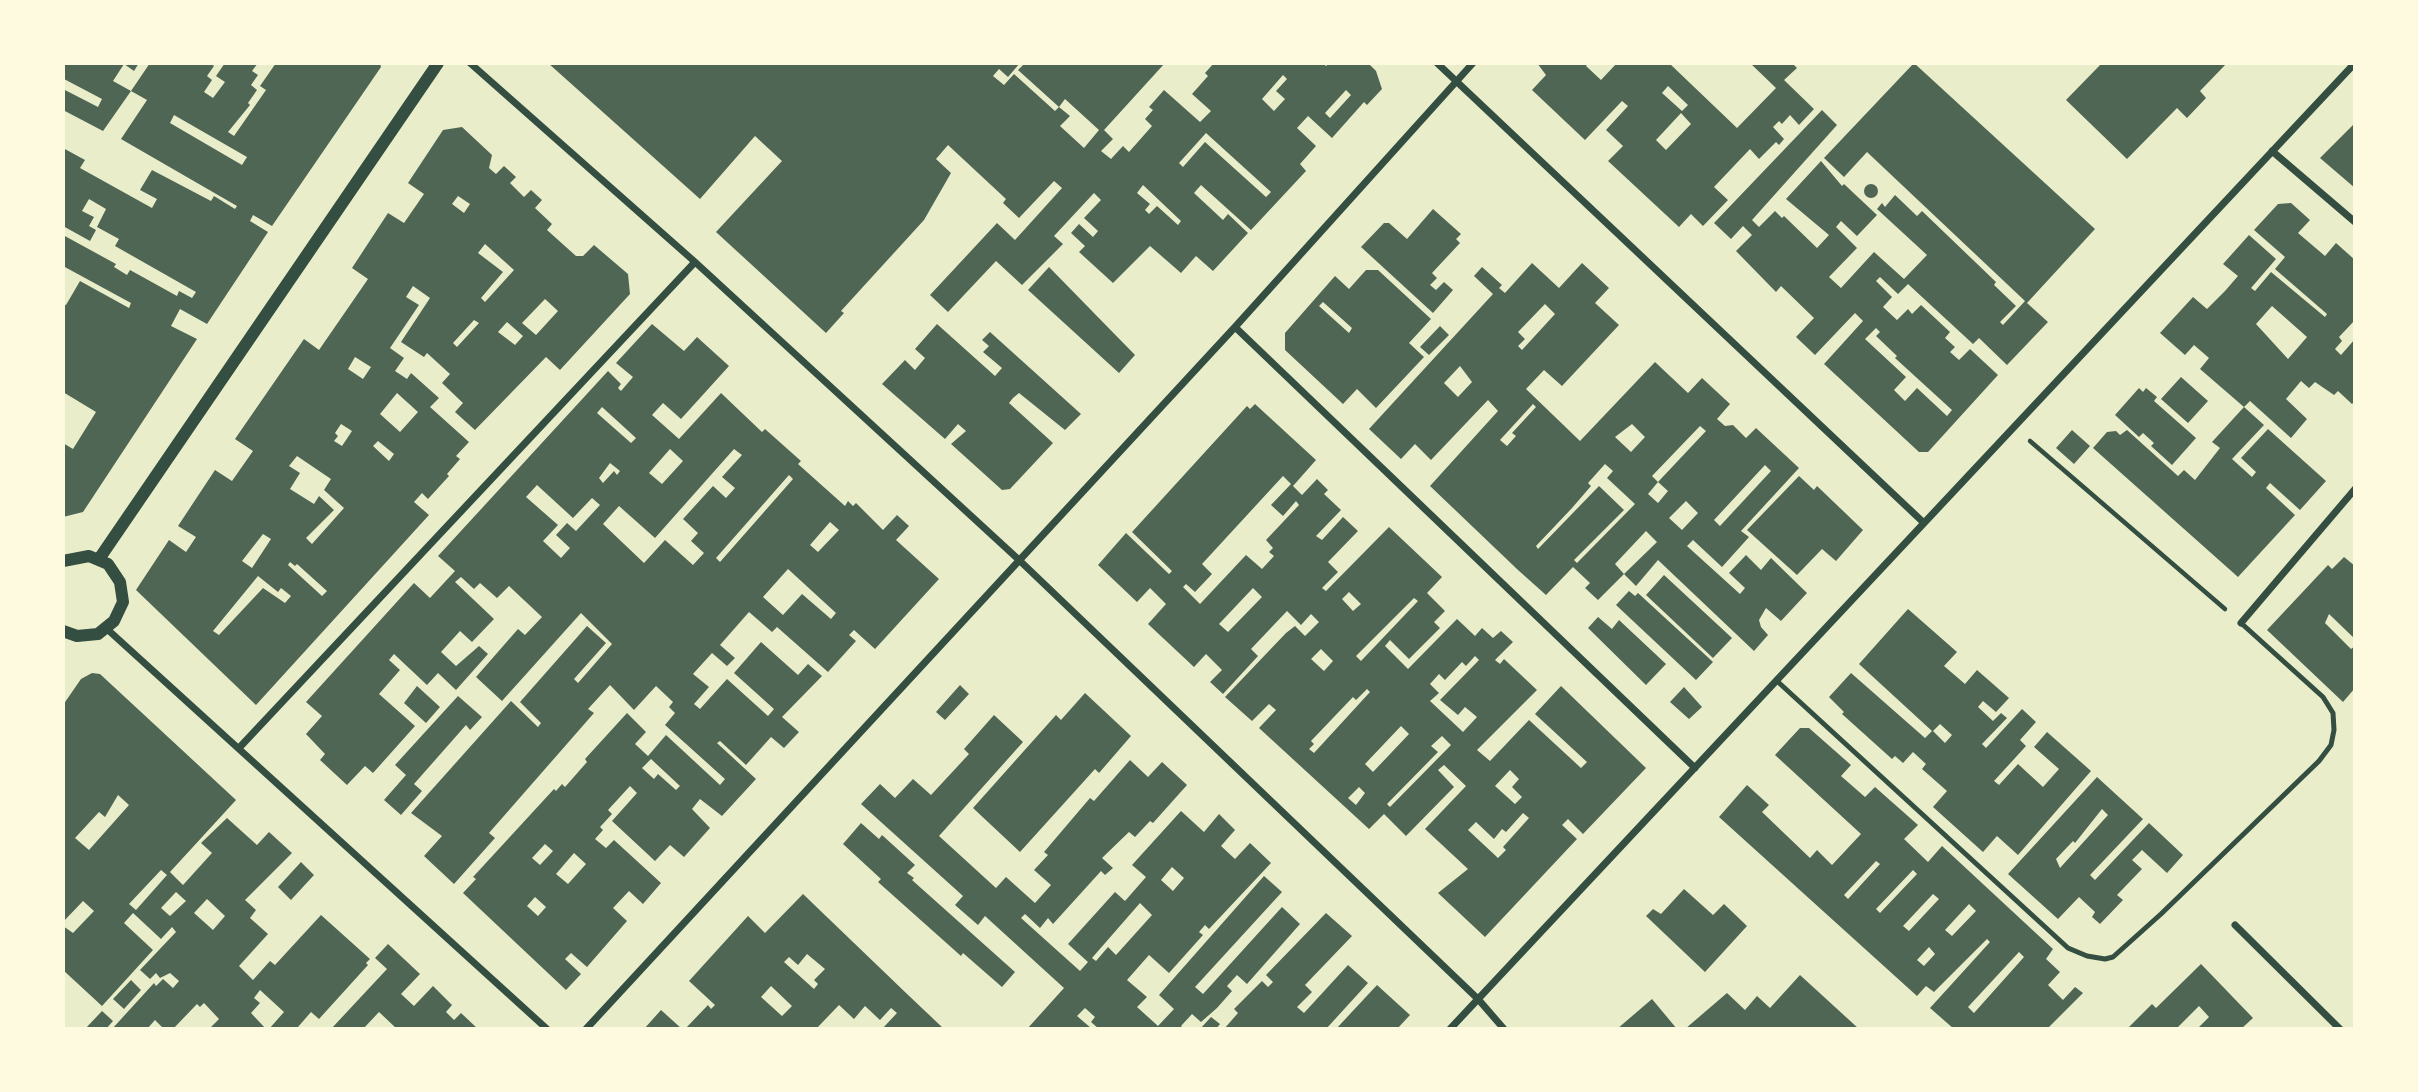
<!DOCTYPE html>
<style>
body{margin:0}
#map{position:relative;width:2418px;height:1092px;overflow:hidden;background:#e9edc9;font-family:Roboto,sans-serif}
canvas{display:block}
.frame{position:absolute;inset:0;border:65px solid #fefae0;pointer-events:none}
</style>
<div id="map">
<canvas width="2418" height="1092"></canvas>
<div class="frame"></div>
</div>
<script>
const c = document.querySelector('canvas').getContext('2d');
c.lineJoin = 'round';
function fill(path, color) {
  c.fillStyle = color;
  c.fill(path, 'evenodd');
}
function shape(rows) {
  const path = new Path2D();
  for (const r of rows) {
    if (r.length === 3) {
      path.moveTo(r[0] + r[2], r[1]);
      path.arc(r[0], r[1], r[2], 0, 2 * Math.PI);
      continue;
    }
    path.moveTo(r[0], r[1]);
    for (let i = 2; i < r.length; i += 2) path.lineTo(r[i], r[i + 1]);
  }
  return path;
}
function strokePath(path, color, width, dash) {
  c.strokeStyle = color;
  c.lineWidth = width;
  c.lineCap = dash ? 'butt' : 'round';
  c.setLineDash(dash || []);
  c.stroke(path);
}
const building = shape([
 [63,63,139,63,134,71,124,64,113,81,131,91,103,131,63,110,63,89,98,107,102,99,64,79],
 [150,63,210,63,214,66,207,76,212,80,204,92,213,98,225,82,216,76,225,63,258,63,252,71,258,75,251,85,257,90,248,103,250,105,228,132,234,136,266,90,260,86,276,63,380,63,381,67,272,226,253,215,250,221,268,232,207,324,180,309,171,326,197,339,83,512,63,517,63,443,73,449,96,412,63,392,63,304,66,305,80,281,129,308,131,303,63,266,63,235,116,264,114,267,127,275,130,270,177,296,179,291,192,298,196,292,115,246,119,239,97,227,106,209,89,199,82,211,94,217,89,226,96,230,90,241,63,226,63,148,85,160,80,168,152,208,157,199,140,190,152,170,211,201,214,196,235,209,237,206,121,139,147,100,131,91],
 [174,115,247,157,242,165,170,123],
 [548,63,1020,63,1008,77,999,69,993,76,1004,85,1014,74,1055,111,1059,107,1070,116,1060,126,1084,148,1099,130,1065,99,1059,107,1018,70,1025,63,1165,63,1104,130,1113,139,1101,151,1111,159,1123,146,1129,152,1152,126,1145,119,1153,110,1149,107,1164,90,1200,122,1211,111,1192,94,1208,76,1205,73,1214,63,1323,63,1326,66,1329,63,1368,63,1376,71,1382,89,1367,105,1364,102,1332,138,1308,116,1297,128,1316,146,1300,164,1306,171,1251,230,1201,185,1194,193,1223,220,1228,214,1248,233,1213,271,1196,256,1181,273,1150,246,1113,283,1079,252,1085,246,1071,233,1079,224,1093,237,1098,231,1084,218,1101,200,1094,193,1054,236,1063,244,1022,285,996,261,948,312,930,295,997,223,1015,240,1062,188,1054,181,1019,218,1003,203,1006,199,948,145,936,159,951,173,924,220,841,311,844,313,826,333,716,232,782,161,755,136,700,199],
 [1283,75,1287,79,1276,91,1285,99,1274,111,1262,99],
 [1346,90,1351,95,1330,118,1325,113],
 [1206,133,1271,192,1266,197,1205,142,1183,167,1179,163],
 [1143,185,1181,221,1178,225,1157,206,1149,214,1145,210,1150,204,1137,193],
 [1537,63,1588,63,1586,66,1601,80,1617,63,1669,63,1737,128,1776,88,1750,63,1792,63,1797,68,1784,80,1814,109,1799,125,1790,115,1782,124,1779,121,1773,127,1784,139,1779,145,1776,142,1759,159,1750,149,1714,187,1728,200,1703,226,1691,214,1679,227,1608,161,1623,146,1606,130,1628,106,1622,101,1585,140,1532,90,1546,75],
 [1668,86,1688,105,1682,111,1662,93],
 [1681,113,1691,124,1666,150,1656,140],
 [1914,63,2095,229,2027,303,2048,322,2007,365,1979,338,1973,344,1908,284,1898,294,1880,277,1876,281,1892,297,1883,307,1897,320,1908,309,1912,314,1921,305,1950,332,1945,338,1955,347,1950,352,1959,360,1970,349,1998,375,1928,452,1919,452,1824,364,1863,321,1855,313,1815,355,1796,337,1814,318,1781,286,1776,292,1736,251,1752,235,1743,226,1731,239,1714,223,1822,110,1837,125,1752,220,1759,227,1775,211,1782,218,1784,216,1817,248,1829,235,1786,199,1821,161,1842,186,1844,184,1877,215,1857,236,1841,221,1836,227,1857,248,1829,277,1841,288,1874,252,1904,279,1927,255,1877,209,1882,203,1885,207,1895,195,1917,216,1922,211,1996,282,1994,285,2016,306,2000,322,2003,325,2025,301,1867,152,1844,177,1824,158],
 [1876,328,1880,332,1876,336,1897,356,1895,358,1952,410,1947,416,1917,388,1905,401,1894,390,1906,377,1865,339],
 [2102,63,2227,63,2200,91,2206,98,2187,118,2177,108,2127,159,2066,100],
 [2355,123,2355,188,2320,158],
 [462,127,492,155,489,168,496,174,504,166,516,177,510,183,524,197,531,190,542,200,535,208,552,224,547,230,576,256,583,256,594,245,628,274,630,294,560,370,546,357,475,430,455,412,463,403,442,383,450,374,427,353,424,357,401,342,430,298,413,286,406,297,419,305,390,348,404,358,395,371,407,379,411,373,439,398,430,407,469,442,456,456,460,459,447,474,449,476,428,499,422,493,414,502,429,515,256,705,136,590,169,540,186,552,196,537,178,526,215,470,232,481,253,451,235,439,304,339,319,350,368,279,352,268,388,213,404,223,424,194,408,183,443,130],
 [458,196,470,204,464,213,452,204],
 [485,244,514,270,485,302,481,298,503,272,478,253],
 [545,299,558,311,536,335,522,323],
 [474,320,479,323,457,347,453,343],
 [507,322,523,336,515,345,498,332],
 [355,357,371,367,363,379,348,369],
 [397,393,418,412,400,432,380,414],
 [341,424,352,431,342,446,334,441,338,436,335,433],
 [378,441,394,454,389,461,373,446],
 [297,456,331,479,324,490,344,508,312,544,306,538,334,510,319,496,314,504,290,489,300,473,289,466],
 [263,534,271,539,252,568,242,561],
 [290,562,295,566,297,564,327,591,322,596,288,565],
 [258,576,278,592,281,588,291,596,285,603,263,588,219,635,213,631],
 [1871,191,7],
 [2291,203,2310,220,2298,233,2325,256,2336,243,2355,260,2355,320,2339,337,2342,341,2335,349,2341,355,2355,339,2355,401,2352,404,2338,391,2334,395,2315,382,2309,388,2301,381,2286,399,2307,419,2291,438,2250,401,2244,407,2200,369,2209,358,2194,345,2185,355,2160,333,2193,297,2207,309,2225,291,2238,276,2223,264,2249,235,2276,259,2251,288,2255,291,2271,272,2325,317,2327,314,2275,269,2285,257,2254,230,2278,204],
 [2272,306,2307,337,2288,359,2256,324],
 [1433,209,1461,234,1456,239,1460,243,1432,273,1437,278,1430,285,1436,290,1444,282,1453,290,1433,313,1361,247,1384,223,1389,223,1407,239],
 [1532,263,1559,288,1582,263,1609,288,1595,303,1619,325,1562,386,1544,370,1526,389,1580,441,1655,362,1688,393,1702,378,1730,404,1717,419,1725,426,1733,425,1746,438,1756,428,1799,468,1741,531,1749,537,1722,567,1693,540,1687,546,1740,594,1745,588,1729,573,1746,555,1761,570,1771,558,1807,593,1781,621,1766,608,1759,620,1761,627,1768,635,1754,651,1658,560,1636,586,1624,574,1657,542,1646,531,1615,564,1624,574,1598,600,1585,588,1590,583,1573,567,1546,595,1518,570,1430,486,1498,411,1488,400,1431,460,1415,444,1401,459,1369,429,1493,294,1474,276,1482,267,1502,285,1499,288,1505,293],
 [1545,304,1555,314,1522,350,1518,346,1525,339,1518,332],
 [1460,366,1472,382,1458,397,1444,383],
 [1533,404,1536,407,1512,433,1516,436,1507,446,1500,440],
 [1632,424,1645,437,1631,452,1615,437],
 [1700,426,1706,431,1658,482,1652,476],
 [1605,464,1613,471,1607,478,1635,504,1577,563,1574,560,1624,510,1599,486,1538,549,1536,546,1572,508,1591,486,1588,483],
 [1765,465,1771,471,1720,526,1714,520],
 [1658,482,1668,491,1658,503,1648,494],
 [1686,501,1698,513,1682,530,1669,518],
 [1049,267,1135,355,1119,373,1028,290],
 [1366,270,1378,270,1431,319,1409,343,1424,357,1376,408,1357,389,1343,404,1285,350,1285,333,1335,276,1349,289],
 [1323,302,1352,328,1349,333,1319,306],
 [652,324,684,351,697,337,729,366,681,419,663,403,652,415,679,439,721,393,762,432,765,429,801,461,798,464,845,506,848,501,853,506,856,503,883,530,897,515,909,526,896,540,939,579,875,649,854,630,849,635,856,641,828,672,777,627,772,632,749,612,720,645,735,658,727,666,712,653,693,674,709,687,694,704,700,709,727,679,768,716,774,709,734,673,761,642,798,675,808,664,822,676,782,717,799,732,784,748,771,737,746,765,720,741,717,743,756,779,722,816,700,799,692,809,710,828,684,857,670,845,655,861,612,821,637,793,630,786,608,810,612,814,600,827,603,830,595,839,606,848,614,840,661,883,643,904,629,891,613,908,627,921,587,967,571,953,565,959,581,974,566,990,463,893,476,879,473,877,554,789,556,791,562,784,565,787,587,762,585,759,627,713,646,732,635,744,648,756,666,735,720,785,725,779,665,725,675,713,669,707,673,702,656,686,634,710,610,685,588,709,594,713,489,833,495,838,454,884,424,856,442,836,411,813,511,701,538,727,541,723,520,702,587,626,606,643,574,679,578,683,612,644,581,613,502,701,476,677,518,629,525,635,542,617,509,586,497,598,480,583,474,589,461,577,455,582,494,619,472,642,460,631,441,652,456,666,479,646,488,654,456,690,438,673,427,685,394,654,389,660,400,670,379,694,415,726,373,773,365,766,347,785,320,760,325,754,306,734,322,716,306,702,414,583,430,598,455,571,438,556,608,371,621,384,618,388,621,391,633,377,616,363],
 [602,407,636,438,631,443,597,413],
 [670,449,683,461,662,484,649,473],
 [734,449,742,455,722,477,735,488,726,498,713,486,683,519,698,533,691,541,704,553,693,565,665,540,644,563,603,524,619,506,655,538],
 [610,463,620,471,617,475,614,471,603,483,599,478],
 [789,475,793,479,720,562,716,558],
 [537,485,573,518,592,498,600,505,576,531,567,523,556,535,570,548,561,558,543,541,558,525,526,497],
 [830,522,839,530,818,552,810,545],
 [788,569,836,613,831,619,802,594,783,615,763,597],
 [651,759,680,786,676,790,658,774,654,779,642,768],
 [545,844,553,851,540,865,532,858],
 [574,853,586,864,568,884,556,874],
 [535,897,546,907,538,916,527,906],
 [937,324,995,376,1002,368,983,352,989,346,982,340,990,332,1081,414,1065,430,1019,393,1013,398,1009,403,1053,443,1010,489,1002,490,951,444,966,431,958,424,945,439,882,384,905,360,915,370,925,358,915,349],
 [1440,326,1449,335,1429,355,1420,347],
 [2181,377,2208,401,2188,423,2161,399],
 [2139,388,2143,392,2146,388,2157,397,2154,401,2196,438,2172,465,2151,446,2154,443,2143,433,2139,437,2115,415],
 [1255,404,1316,460,1293,486,1302,495,1317,479,1328,490,1324,494,1341,510,1316,536,1322,540,1343,517,1358,531,1328,562,1338,572,1322,588,1326,591,1389,527,1442,577,1427,593,1445,611,1434,622,1440,628,1409,659,1390,640,1385,646,1408,669,1457,619,1475,636,1482,628,1493,638,1501,631,1513,642,1495,660,1500,664,1504,659,1537,690,1477,750,1490,761,1529,720,1581,768,1587,762,1535,714,1561,686,1646,768,1583,834,1568,819,1562,825,1577,839,1485,937,1438,893,1468,869,1425,829,1466,786,1444,765,1438,770,1454,787,1406,836,1384,814,1369,829,1259,728,1276,710,1269,704,1252,721,1225,697,1286,633,1295,626,1305,636,1319,622,1311,614,1301,625,1287,611,1251,649,1258,656,1223,694,1210,682,1222,670,1206,654,1194,667,1148,624,1166,604,1150,588,1137,602,1098,565,1126,533,1169,574,1172,571,1132,532,1247,406,1250,409],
 [1283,476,1291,484,1271,505,1283,516,1296,501,1299,505,1266,540,1273,548,1269,552,1274,556,1262,569,1246,555,1200,604,1183,587,1186,584,1195,592,1212,574,1202,564],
 [1253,588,1262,597,1228,632,1219,624],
 [1349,592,1361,604,1353,611,1342,599],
 [1414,598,1418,601,1361,661,1356,656],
 [1321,649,1333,661,1324,671,1311,659],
 [1475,656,1479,660,1440,700,1458,715,1465,707,1477,717,1463,732,1430,701,1439,693,1430,684,1439,674,1445,680,1462,662,1466,666],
 [1367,689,1370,692,1314,753,1309,749,1314,744,1311,741,1353,697,1356,700],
 [1401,726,1409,734,1373,772,1365,764],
 [1442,736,1451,745,1390,807,1387,804,1438,752,1431,746],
 [1510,770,1519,779,1512,787,1522,797,1515,804,1495,786],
 [1359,787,1365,793,1356,805,1348,798],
 [1523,813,1529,818,1503,847,1506,850,1498,858,1468,830,1476,822,1494,839,1502,829,1506,832],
 [2244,407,2264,425,2232,459,2252,477,2256,472,2241,458,2268,429,2326,481,2300,510,2270,483,2266,488,2295,515,2238,577,2093,448,2107,432,2116,431,2120,435,2127,430,2178,476,2184,470,2195,480,2220,448,2212,442],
 [2072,430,2090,446,2074,464,2056,448],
 [1799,476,1814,490,1817,486,1863,530,1836,561,1822,549,1797,575,1747,530],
 [2344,557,2355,566,2355,639,2329,614,2325,623,2351,649,2355,646,2355,688,2343,702,2267,630,2328,565,2332,569],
 [1664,575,1732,638,1713,658,1646,595],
 [1629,591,1635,596,1638,593,1713,662,1696,680,1616,605],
 [1908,609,1957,652,1944,666,1965,684,1977,670,2009,698,1996,712,1983,701,1978,707,1993,721,2001,713,2007,718,1982,744,1986,748,2022,709,2036,722,2020,740,2026,746,1994,781,1999,785,2018,764,2043,787,2059,769,2034,747,2047,732,2091,771,2018,855,1997,836,1983,852,1933,807,1947,791,1922,769,1926,764,1913,752,1903,763,1895,756,1892,759,1842,714,1844,712,1829,697,1851,673,1925,738,1932,731,1859,664],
 [1940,724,1952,735,1945,743,1933,731],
 [1598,617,1612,629,1619,620,1666,664,1646,685,1588,628],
 [92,673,100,674,236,800,170,872,183,885,212,853,201,843,227,818,257,845,269,832,292,853,245,900,256,910,250,918,268,934,239,966,253,980,270,961,275,965,321,915,370,959,366,963,368,965,319,1019,311,1012,298,1027,300,1029,269,1029,284,1012,260,990,254,998,260,1003,251,1013,266,1029,209,1029,219,1019,204,1003,200,1007,197,1004,173,1029,164,1029,155,1020,147,1029,112,1029,154,983,156,986,163,979,173,988,179,981,170,973,160,978,156,973,150,979,140,970,176,932,172,927,161,939,133,913,124,923,153,950,102,1006,63,970,63,926,73,933,94,911,83,901,63,922,63,705,81,679],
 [118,795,129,805,89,850,75,838,99,812,105,817],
 [161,870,167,875,136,910,129,904],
 [176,892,186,901,170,916,161,908],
 [207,899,225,916,213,930,194,913],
 [960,685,969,694,945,720,936,712],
 [417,686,440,707,426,723,404,703],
 [1684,687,1702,707,1689,719,1670,702],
 [1085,693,1131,736,1099,773,1095,769,1020,852,973,808,1056,715,1061,720],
 [458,696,482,717,470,730,466,725,414,784,422,791,401,815,384,800,406,775,395,765],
 [994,715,1023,742,939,836,996,888,1006,877,1035,903,1051,885,1034,870,1048,855,1044,852,1090,798,1094,801,1130,760,1148,777,1162,762,1187,785,1153,823,1150,821,1135,837,1129,832,1102,858,1113,868,1105,875,1101,871,1053,924,1048,918,1040,928,1025,914,1021,918,1080,971,1088,962,1068,944,1115,892,1125,901,1146,877,1132,865,1181,811,1204,832,1219,814,1235,830,1221,846,1235,859,1250,843,1271,863,1209,929,1205,925,1199,932,1203,935,1169,973,1149,955,1127,980,1147,997,1137,1007,1158,1026,1174,1009,1159,995,1264,876,1282,892,1195,987,1203,994,1282,907,1300,924,1247,984,1237,975,1227,986,1232,991,1217,1008,1201,1022,1192,1014,1181,1026,1184,1029,1099,1029,1091,1022,1095,1017,1085,1008,1077,1016,1092,1029,1027,1029,1064,988,985,916,978,925,955,905,963,896,861,804,880,784,895,798,913,779,931,795,969,754,964,749],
 [1172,867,1184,878,1173,891,1161,880],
 [1140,903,1152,915,1116,955,1108,947,1096,961,1092,958],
 [1800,728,1809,728,1851,765,1841,776,1865,797,1875,787,1918,825,1904,839,1928,862,1942,846,2053,949,2046,959,2060,972,2048,985,2063,1000,2075,987,2083,993,2047,1029,1954,1029,1930,1008,1990,942,1987,939,1934,992,1926,986,1917,996,1719,817,1747,785,1769,805,1762,812,1810,858,1817,850,1832,865,1861,834,1775,755],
 [1876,861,1880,864,1848,899,1844,895],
 [1913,870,1917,874,1880,913,1876,909],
 [1933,894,1939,899,1909,931,1903,926],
 [1969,904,1976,911,1952,936,1945,930],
 [1929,947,1935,954,1924,966,1917,960],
 [2019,952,2024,957,1974,1013,1968,1007],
 [2097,777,2143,819,2090,875,2095,880,2149,823,2183,855,2167,873,2142,850,2132,860,2142,869,2117,895,2123,900,2100,924,2092,917,2095,912,2079,897,2058,919,2008,874],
 [2102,809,2108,815,2060,868,2056,859,2073,841,2075,843],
 [861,823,879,839,882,835,915,865,907,873,914,878,912,880,1015,972,1002,987,963,953,961,956,878,882,881,879,843,844],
 [301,862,314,875,291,900,278,887],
 [1684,889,1713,915,1724,904,1747,926,1705,972,1646,916,1653,909,1661,914],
 [803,894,905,992,944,1029,882,1029,897,1013,891,1008,880,1020,865,1006,854,1019,839,1005,816,1029,685,1029,708,1005,711,1009,715,1005,689,981,748,916,765,933],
 [807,954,825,969,814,980,818,984,814,989,784,962,789,957,798,965],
 [771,986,792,1006,782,1016,761,997],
 [1326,913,1352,936,1305,985,1312,992,1297,1007,1304,1013,1348,965,1368,983,1326,1029,1224,1029,1238,1013,1234,1009,1262,981,1268,987,1273,982,1266,975],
 [388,944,420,974,401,994,414,1006,433,986,452,1005,446,1012,454,1020,461,1013,478,1029,397,1029,379,1012,363,1029,331,1029,387,969,375,958],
 [2201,964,2253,1018,2241,1029,2197,1029,2209,1017,2199,1006,2176,1029,2127,1029,2152,1004,2156,1008],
 [1800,975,1859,1029,1685,1029,1727,993,1745,1010,1757,996,1770,1008],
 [131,980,141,990,124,1009,113,999],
 [1377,985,1410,1015,1397,1029,1336,1029],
 [1652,999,1677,1029,1617,1029],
 [661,1010,682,1029,644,1029],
 [102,1011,113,1021,106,1029,85,1029],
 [1211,1017,1220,1024,1216,1029,1200,1029]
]);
const path = shape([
 [2030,441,2225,609]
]);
const service = shape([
 [1777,681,2068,948,2087,956,2105,959,2113,957,2161,914,2319,761,2331,745,2334,730,2333,713,2323,697,2241,623]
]);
const minor = shape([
 [470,63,695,262,1018,559,1478,999,1504,1029],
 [1437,63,1924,523],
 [2272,151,2355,222],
 [1235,327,1695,768],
 [2241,623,2355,489],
 [107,629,547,1029],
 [239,748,695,262],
 [2235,925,2340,1029],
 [586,1029,1235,327,1473,63],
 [1450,1029,2355,63]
]);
const tertiary = shape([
 [99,559,438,63],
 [63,561,89,556,108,564,120,582,123,602,114,621,98,634,77,636,63,631]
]);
fill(building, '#4f6655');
strokePath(path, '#344e41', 4.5);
strokePath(service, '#344e41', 5);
strokePath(minor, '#344e41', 7);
strokePath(tertiary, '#344e41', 12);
</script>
